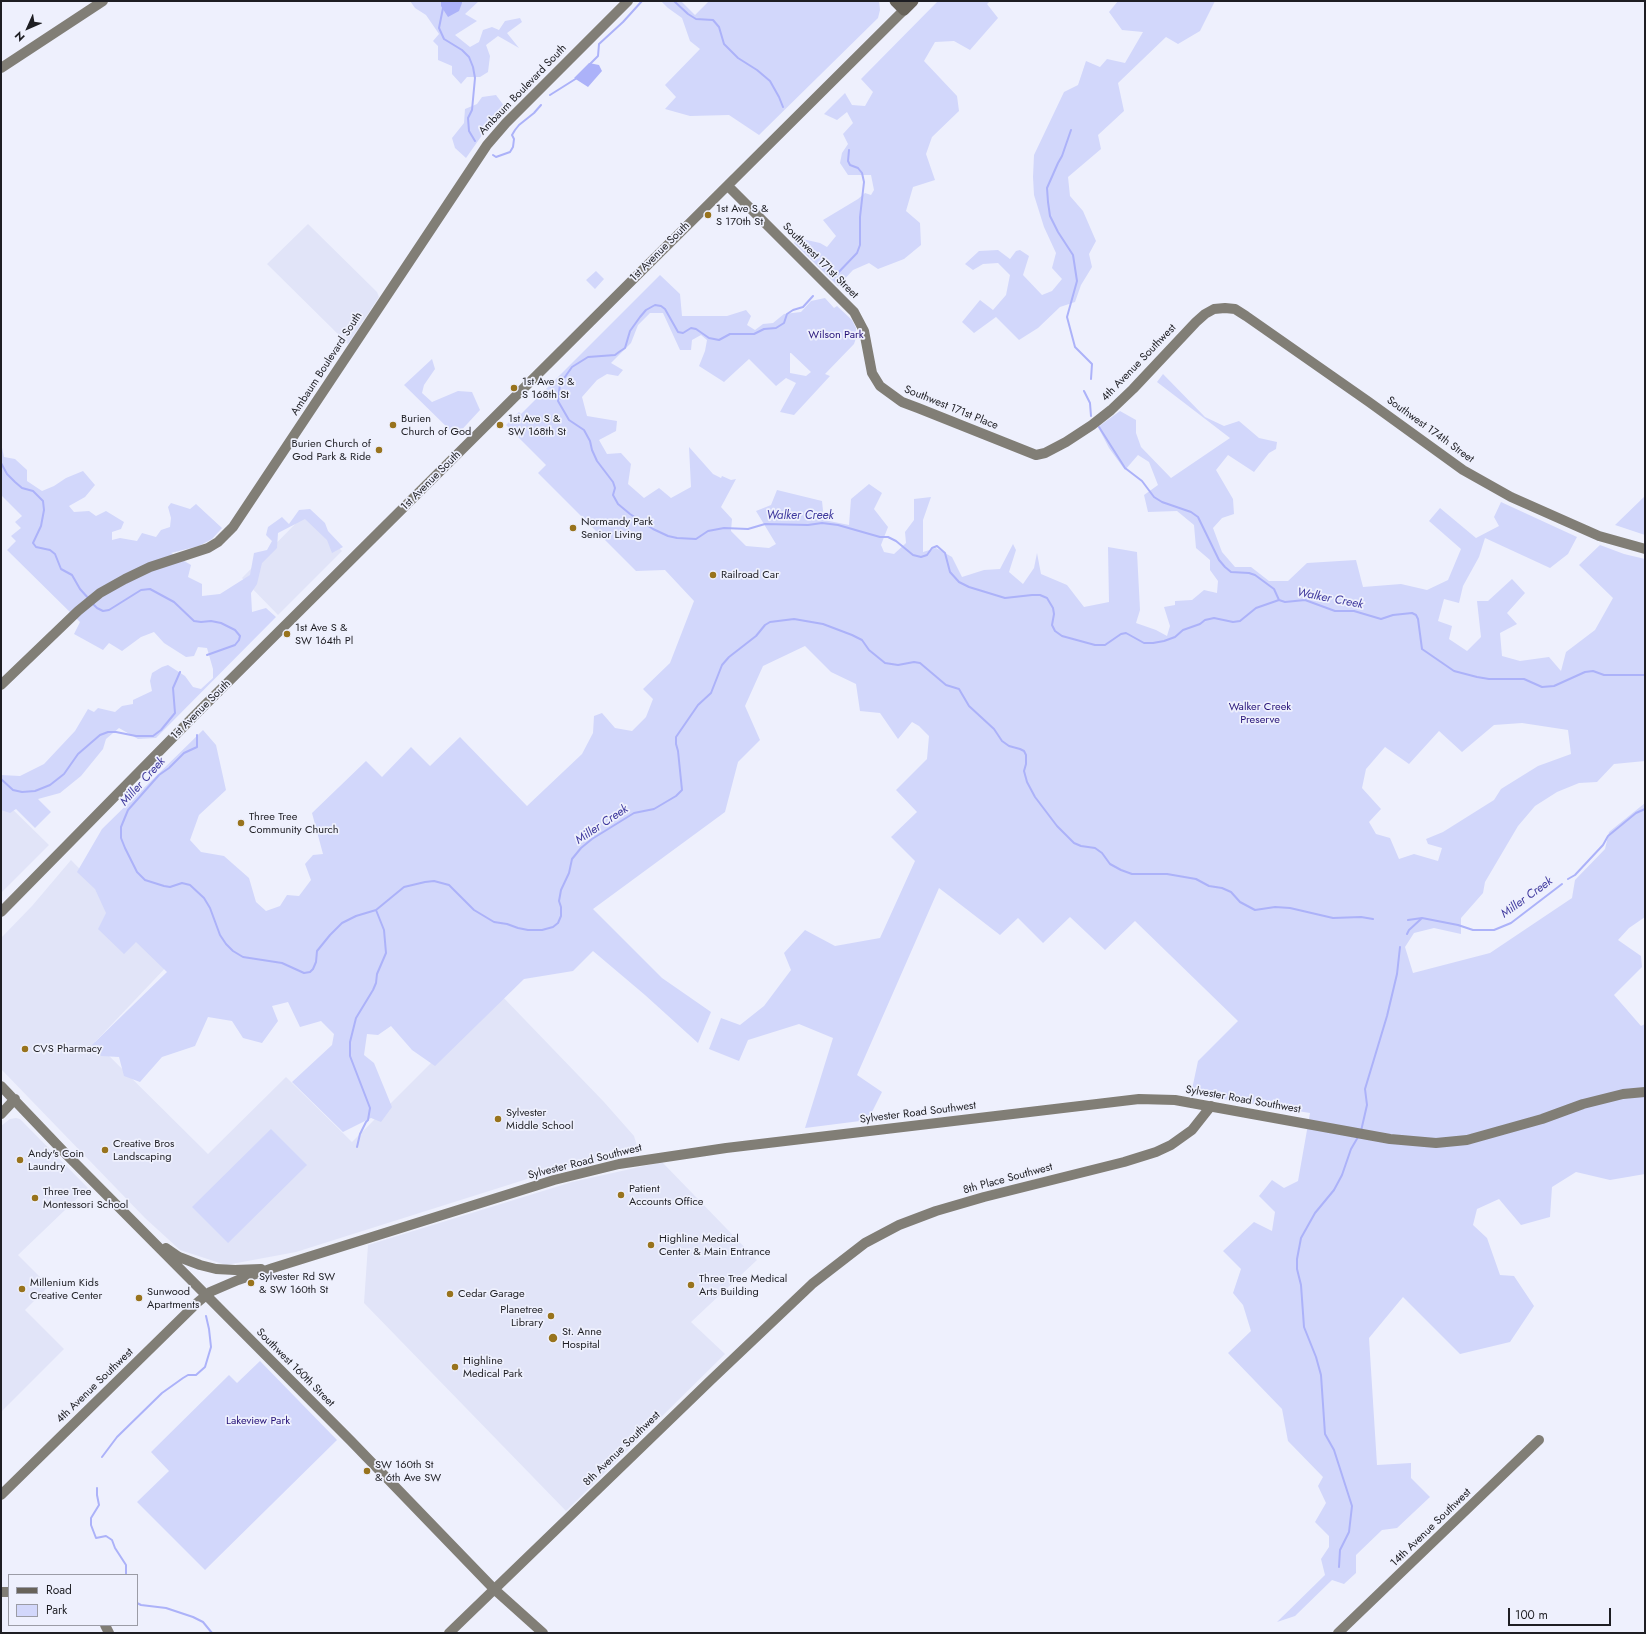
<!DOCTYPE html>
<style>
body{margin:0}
#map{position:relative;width:1646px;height:1634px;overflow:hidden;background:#eef0fd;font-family:Jost,sans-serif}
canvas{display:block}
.frame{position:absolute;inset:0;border:2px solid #1e1e23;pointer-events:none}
.legend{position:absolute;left:8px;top:1574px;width:130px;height:52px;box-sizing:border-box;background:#eef0fd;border:1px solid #9b9ca6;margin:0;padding:5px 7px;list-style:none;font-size:12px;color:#1e1e23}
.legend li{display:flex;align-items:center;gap:8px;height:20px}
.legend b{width:20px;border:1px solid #9b9ca6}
.north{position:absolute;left:8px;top:8px;width:40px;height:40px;-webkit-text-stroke:3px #eef0fd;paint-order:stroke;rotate:225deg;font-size:11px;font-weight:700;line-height:16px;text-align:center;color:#1e1e23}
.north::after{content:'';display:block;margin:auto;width:14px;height:18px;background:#1e1e23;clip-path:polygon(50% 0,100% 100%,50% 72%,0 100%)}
.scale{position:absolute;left:1508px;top:1608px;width:103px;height:18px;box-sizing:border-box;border:2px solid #1e1e23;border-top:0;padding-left:5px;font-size:12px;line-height:14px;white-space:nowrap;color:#1e1e23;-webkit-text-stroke:3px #eef0fd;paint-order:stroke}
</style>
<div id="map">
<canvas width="1646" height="1634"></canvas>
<div class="frame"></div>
<ul class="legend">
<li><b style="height:5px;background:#68635a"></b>Road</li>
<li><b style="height:11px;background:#d2d7fb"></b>Park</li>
</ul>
<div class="north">N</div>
<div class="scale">100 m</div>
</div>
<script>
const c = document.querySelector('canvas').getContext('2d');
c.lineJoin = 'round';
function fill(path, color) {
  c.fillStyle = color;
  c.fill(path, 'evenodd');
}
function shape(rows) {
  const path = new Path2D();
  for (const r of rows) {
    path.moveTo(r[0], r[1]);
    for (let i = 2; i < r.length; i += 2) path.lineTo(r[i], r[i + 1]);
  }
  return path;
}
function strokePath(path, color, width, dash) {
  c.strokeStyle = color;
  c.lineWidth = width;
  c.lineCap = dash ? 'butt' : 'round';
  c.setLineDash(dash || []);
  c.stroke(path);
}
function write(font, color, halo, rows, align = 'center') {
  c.font = font + ' Jost,sans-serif';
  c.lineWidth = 3.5;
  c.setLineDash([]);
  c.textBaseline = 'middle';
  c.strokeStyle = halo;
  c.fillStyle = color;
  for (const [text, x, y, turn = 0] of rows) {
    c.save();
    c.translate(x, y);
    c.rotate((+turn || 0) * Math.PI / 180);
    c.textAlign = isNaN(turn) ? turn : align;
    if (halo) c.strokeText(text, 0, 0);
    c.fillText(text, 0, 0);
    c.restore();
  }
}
const built = shape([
 [308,224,377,292,379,297,348,344,267,264],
 [305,514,342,551,278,615,242,578],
 [1,798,49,845,1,893],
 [71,860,171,962,95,1042,208,1154,286,1077,352,1142,500,994,604,1102,634,1136,639,1153,562,1168,296,1252,226,1265,180,1250,145,1218,1,1069,1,938,32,906],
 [16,1118,20,1119,88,1188,18,1255,49,1286,25,1310,64,1349,1,1412,1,1126,10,1119],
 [662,1162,757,1260,691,1322,725,1354,566,1511,364,1303,368,1245,572,1182]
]);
const green = shape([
 [410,1,463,2,479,1,465,14,477,21,455,35,470,47,479,42,483,30,492,27,499,30,505,21,520,18,522,22,507,33,519,48,498,36,486,45,490,56,488,72,480,77,467,77,461,84,452,74,452,66,438,60,438,46,433,41,439,34,426,15,415,8],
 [661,1,681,1,695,15,709,1,879,1,880,10,878,18,759,135,729,115,690,116,665,109,676,97,665,85,700,49,690,41,682,18,668,8],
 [938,1,990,1,987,4,998,18,970,50,954,41,935,42,924,61,957,96,959,111,932,137,926,154,935,180,913,187,906,211,920,223,921,245,904,259,878,269,869,263,853,270,838,286,794,243,798,238,820,243,827,247,836,236,823,220,858,199,865,193,871,195,874,190,871,175,848,175,840,163,842,153,848,144,843,134,853,123,847,112,837,120,824,114,845,93,852,105,865,106,873,92,861,79],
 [1118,1,1215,1,1200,31,1178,44,1166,37,1118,83,1124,111,1098,135,1101,149,1068,177,1070,196,1083,211,1096,241,1089,254,1092,267,1081,285,1075,302,1060,307,1038,328,1019,340,996,317,974,333,962,322,980,300,993,310,1006,295,1010,275,998,263,983,264,973,270,965,264,979,251,998,250,1010,259,1016,251,1020,250,1029,256,1023,275,1042,295,1052,291,1062,279,1052,268,1056,253,1044,227,1034,195,1033,177,1034,155,1064,92,1078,85,1086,61,1100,67,1107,59,1125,63,1143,32,1122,30,1109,12],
 [496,95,505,107,497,114,466,158,455,148,452,138,464,123,465,109,477,104,482,97],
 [596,271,604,279,595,289,586,280],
 [660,275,680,294,682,316,727,316,746,310,751,316,747,325,755,330,763,324,773,323,784,314,801,312,811,301,825,298,834,308,837,306,852,320,856,328,856,338,854,344,825,374,830,376,794,415,780,412,796,383,786,378,776,386,749,359,724,382,699,366,705,351,707,340,701,335,692,340,691,350,680,350,663,313,650,313,638,325,631,343,611,363,623,370,618,376,607,374,597,380,582,397,587,416,617,421,616,431,599,440,607,454,621,453,631,464,628,484,644,498,659,488,671,498,691,487,689,447,713,474,721,478,722,476,731,480,736,479,721,507,732,519,731,531,746,546,769,548,776,544,756,511,771,505,777,490,822,501,824,520,849,525,851,499,869,484,882,493,874,509,888,527,881,545,884,552,894,554,906,543,905,532,914,520,914,499,931,497,923,520,923,552,936,548,952,557,962,577,984,570,1000,569,1013,544,1016,550,1009,572,1023,584,1034,568,1037,553,1041,574,1067,585,1084,607,1109,602,1108,547,1137,552,1140,610,1136,623,1156,630,1167,636,1170,626,1164,607,1175,605,1175,601,1192,600,1204,590,1217,593,1218,581,1210,570,1210,560,1196,548,1194,525,1177,511,1148,512,1144,495,1158,485,1149,462,1138,455,1125,470,1109,448,1098,427,1120,411,1136,420,1136,433,1141,447,1171,478,1230,438,1157,382,1163,374,1205,417,1224,426,1239,421,1259,438,1277,442,1276,449,1269,453,1254,472,1228,455,1216,470,1233,499,1234,514,1222,518,1213,528,1222,552,1235,567,1251,567,1269,581,1288,581,1307,563,1356,560,1363,587,1401,584,1427,590,1448,580,1461,549,1429,521,1440,508,1476,538,1499,526,1494,517,1501,502,1577,537,1568,554,1550,568,1485,538,1479,557,1463,586,1459,603,1444,599,1438,621,1452,626,1449,639,1467,651,1481,637,1477,601,1488,601,1512,579,1525,593,1507,613,1517,624,1500,633,1502,656,1520,661,1549,657,1561,671,1566,652,1595,630,1613,598,1579,565,1600,545,1624,554,1645,559,1645,761,1614,764,1597,782,1579,783,1557,792,1535,806,1518,826,1485,882,1483,893,1461,918,1461,934,1434,928,1414,933,1405,947,1413,973,1490,953,1572,898,1575,880,1605,849,1609,832,1645,803,1645,917,1629,928,1618,940,1641,956,1642,967,1614,995,1641,1026,1645,1024,1645,1174,1610,1180,1576,1172,1552,1187,1550,1217,1521,1225,1499,1199,1477,1209,1473,1225,1487,1238,1500,1275,1514,1276,1534,1306,1510,1342,1460,1354,1403,1297,1369,1338,1377,1465,1411,1463,1411,1478,1430,1497,1397,1528,1382,1530,1356,1555,1356,1573,1344,1584,1332,1580,1295,1616,1277,1622,1325,1575,1321,1559,1329,1547,1329,1536,1315,1522,1326,1503,1318,1486,1323,1477,1288,1441,1282,1409,1228,1353,1251,1331,1243,1305,1233,1293,1241,1269,1223,1251,1254,1222,1272,1231,1275,1212,1259,1196,1272,1180,1284,1188,1298,1181,1310,1113,1191,1094,1198,1061,1238,1021,1135,921,1105,950,1070,917,1043,943,1018,918,1000,935,939,888,857,1075,882,1092,868,1120,805,1128,833,1038,799,1024,748,1040,739,1061,709,1049,721,1018,740,1025,764,1006,791,970,784,953,805,930,835,946,880,938,915,861,891,837,917,812,896,790,927,759,929,736,919,726,912,722,898,739,880,713,860,711,856,684,831,672,805,646,763,666,745,706,760,740,738,762,725,812,593,909,662,978,711,1012,698,1043,645,995,593,951,573,971,524,979,435,1066,412,1050,391,1026,378,1035,367,1034,364,1055,374,1063,392,1107,381,1122,371,1118,343,1132,292,1082,332,1045,334,1034,321,1021,300,1027,288,1002,272,1006,278,1021,262,1043,243,1038,232,1021,208,1017,195,1046,162,1057,140,1082,124,1076,119,1057,101,1056,92,1045,167,972,136,942,124,954,98,929,106,913,95,889,77,872,102,829,203,730,216,745,226,790,199,815,190,840,201,852,224,856,249,878,256,902,266,911,280,906,287,895,299,896,311,880,305,864,313,855,323,854,312,813,366,761,382,777,411,747,430,766,460,737,527,806,582,754,593,733,594,716,602,713,615,728,632,731,646,717,653,699,643,689,670,663,694,601,665,570,636,571,538,473,546,465,506,425,519,412,521,414],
 [790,353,791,353,811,372,806,376,790,373],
 [1522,723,1568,730,1571,754,1538,766,1501,789,1494,800,1443,832,1426,839,1428,844,1442,848,1438,861,1414,854,1399,859,1390,838,1376,834,1369,822,1381,809,1362,788,1366,769,1385,747,1409,764,1439,731,1462,752,1494,725],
 [432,359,435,369,424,385,422,393,432,402,458,391,472,392,480,410,456,436,404,385],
 [1,443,4,457,15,459,27,470,27,481,42,491,54,486,66,478,83,471,95,485,85,497,69,506,74,512,89,511,96,516,106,511,124,522,121,529,112,532,112,540,120,538,137,541,142,533,156,537,161,530,170,527,171,518,168,507,171,503,190,509,196,504,222,528,212,539,199,546,171,553,191,565,188,577,202,584,202,596,220,594,250,575,254,553,267,550,272,541,266,535,268,527,282,517,289,524,299,510,310,509,325,523,328,531,343,547,332,553,327,540,305,519,278,533,277,548,262,563,257,584,251,593,252,612,266,608,276,617,156,738,138,739,119,728,106,739,103,749,81,776,60,793,38,799,51,812,35,828,16,809,10,813,1,810,1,775,20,776,44,764,75,731,88,709,94,712,98,708,115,712,122,706,133,704,133,700,152,691,150,681,152,673,162,667,168,665,185,676,193,687,201,689,213,678,213,669,207,648,198,647,194,656,186,657,164,643,154,632,141,637,122,651,109,643,103,650,74,634,80,622,7,550,16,541,11,536,21,528,15,522,22,516,1,495],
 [1645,496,1645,535,1615,525],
 [271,1129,307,1165,228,1243,192,1207],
 [260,1361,337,1440,205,1570,137,1502,169,1471,151,1452,229,1375,237,1383]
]);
const water = shape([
 [441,1,462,1,462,3,459,11,448,17,441,6],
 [589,63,599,65,602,71,588,87,574,78]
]);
const stream = shape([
 [674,1,688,14,696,19,713,20,719,27,724,44,738,58,757,70,770,81,779,97,783,107],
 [443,8,439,28,444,39,462,50,469,57,473,67,475,78,472,110,468,118,469,131,475,141],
 [590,64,598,56,599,44,623,22,642,1],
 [550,95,577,78],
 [1071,130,1062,156,1058,163,1047,188,1048,202,1050,216,1058,232,1073,255,1077,281,1067,317,1075,347,1092,364,1091,379],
 [493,155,496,157,510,152,513,147,514,139,512,135,515,130,519,125,534,113,541,105],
 [834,277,857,253,860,245,860,217,864,182,862,173,858,168,850,165,848,161,849,150],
 [813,296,803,307,793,310,787,314,784,323,776,328,764,329,754,334,730,334,719,340,709,338,696,329,691,328,683,333,678,332,665,309,661,306,655,305,646,310,640,317,630,331,625,348,619,352,615,355,588,357,572,367,560,384,558,401,569,420,584,430,590,441,592,450,597,461,613,482,615,488,613,495,618,504,630,514,653,529,668,536,677,538,696,539,708,531,724,528,748,529,765,524,808,525,822,523,838,525,880,537,888,537,896,541,913,555,921,557,927,555,932,548,937,546,945,553,950,572,959,582,969,587,1005,598,1032,595,1040,595,1047,598,1053,608,1054,614,1052,625,1055,631,1062,636,1095,645,1105,645,1121,634,1126,633,1144,643,1153,643,1164,641,1175,637,1183,630,1200,624,1205,620,1214,618,1233,622,1240,621,1256,608,1279,600,1285,602,1305,600,1335,611,1354,611,1381,619,1393,615,1412,613,1416,615,1418,619,1422,649,1454,671,1477,677,1489,679,1524,679,1542,687,1554,686,1585,672,1593,671,1604,675,1645,675],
 [1084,391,1090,403,1091,416],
 [1099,427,1125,468,1142,481,1154,497,1162,502,1191,512,1198,517,1219,560,1225,567,1231,572,1249,573,1255,575,1274,589,1279,600],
 [1,463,7,474,15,482,22,488,33,491,43,501,44,510,41,526,33,543,36,547,50,550,55,554,61,569,72,575,80,589,89,599],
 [93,604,97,608,103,611,109,610,141,590,150,589,174,602,194,621,201,622,211,621,221,623,235,630,240,636,239,640,235,645,207,655],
 [197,735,197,747,184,753,169,768,159,775,128,810,121,827,121,838,125,848,137,872,145,880,164,886,170,887,182,883,190,885,204,898,210,908,220,935,226,944,233,951,243,957,282,963,304,973,310,972,313,969,316,962,317,951,330,935,342,923,356,916,376,910,404,887,425,882,434,881,449,885,474,910,494,922,507,924,518,928,528,930,542,930,553,927,558,923,561,916,561,907,559,901,561,890,569,873,572,859,581,848,592,839,634,813,654,809,676,796,682,790,678,751,676,744,676,737,698,705,711,693,722,665,729,657,756,636,765,625,770,622,794,619,823,624,852,635,862,640,869,650,885,663,898,665,914,662,920,663,946,685,959,689,969,706,994,729,1002,741,1009,746,1020,749,1024,751,1026,755,1026,764,1024,771,1027,782,1035,797,1057,826,1074,843,1081,846,1095,848,1102,853,1110,864,1121,870,1132,874,1167,874,1196,879,1209,886,1222,888,1231,892,1240,902,1255,910,1275,907,1290,908,1333,918,1361,917,1373,919],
 [1,779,13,790,22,792,35,791,50,785,64,774,78,754,100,735,108,732,116,732,136,736,153,736,161,730,175,713,173,688,180,672],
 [1568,879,1575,875,1603,845,1608,836,1636,813,1645,809],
 [1408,920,1422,918,1458,925,1473,930,1494,930,1511,923,1562,884],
 [1407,934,1409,930,1421,919],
 [1361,1131,1367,1105,1365,1089,1387,1016,1397,974,1400,947],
 [357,1147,360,1134,366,1122,368,1120,370,1108,350,1056,350,1042,356,1018,373,990,376,983,377,974,386,953,384,930,376,910],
 [102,1457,117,1437,162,1393,183,1378,188,1375,196,1375,205,1367,211,1347,209,1329,206,1316],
 [97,1488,97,1495,99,1505,91,1518,91,1525,96,1538,106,1536,112,1540,115,1548,126,1565,126,1575],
 [1339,1567,1340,1550,1349,1532,1352,1506,1334,1450,1325,1434,1321,1375,1316,1357,1304,1327,1301,1285,1297,1269,1297,1259,1301,1238,1315,1213,1334,1190,1342,1175,1351,1149,1358,1137],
 [137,1603,141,1605,166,1608,193,1617,203,1622,212,1633]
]);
const secondary = shape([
 [1,68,103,1],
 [728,186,854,312,864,331,872,373,880,386,902,402,918,408,1036,455,1045,453,1066,442,1092,425,1111,410,1133,389,1196,322,1205,314,1214,309,1225,308,1235,309,1246,316,1369,402,1463,470,1511,497,1599,536,1645,549],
 [1,685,78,611,100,593,125,579,150,567,208,548,218,542,233,527,487,145,506,123,628,1],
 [1,912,203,707,904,10],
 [1,1086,64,1152,351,1441,494,1589,543,1633],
 [1,1114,15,1099],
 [166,1248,179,1257,200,1265,216,1269,235,1270,261,1269],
 [1,1495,198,1302,210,1292,238,1280,273,1268,554,1180,619,1164,726,1148,1139,1099,1175,1100,1390,1139,1436,1143,1467,1140,1542,1119,1583,1104,1623,1094,1645,1092],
 [1,1592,9,1592],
 [105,1625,109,1633],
 [449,1633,712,1379,812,1284,865,1243,899,1225,936,1211,984,1197,1124,1162,1156,1152,1171,1145,1192,1130,1211,1106],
 [1338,1633,1539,1440]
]);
const primary = shape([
 [895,1,904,10,913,1]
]);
const markers = [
 [708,215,4,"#98731d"],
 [514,388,4,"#98731d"],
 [393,425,4,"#98731d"],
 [500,425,4,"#98731d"],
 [379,450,4,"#98731d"],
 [573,528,4,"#98731d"],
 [713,575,4,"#98731d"],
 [287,634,4,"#98731d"],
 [241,823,4,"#98731d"],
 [25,1049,4,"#98731d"],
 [498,1119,4,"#98731d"],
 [105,1150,4,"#98731d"],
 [20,1160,4,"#98731d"],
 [621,1195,4,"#98731d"],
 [35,1198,4,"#98731d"],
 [651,1245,4,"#98731d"],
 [251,1283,4,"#98731d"],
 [691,1285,4,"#98731d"],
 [22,1289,4,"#98731d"],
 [450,1294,4,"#98731d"],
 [139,1298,4,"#98731d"],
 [551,1316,4,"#98731d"],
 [553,1338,5,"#98731d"],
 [455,1367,4,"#98731d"],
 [367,1471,4,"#98731d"]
];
const streetNames = [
 ["Ambaum Boulevard South",523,90,-46],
 ["1st Avenue South",660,252,-45],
 ["Southwest 171st Street",820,261,45],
 ["4th Avenue Southwest",1139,363,-46],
 ["Ambaum Boulevard South",327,364,-57],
 ["Southwest 171st Place",951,408,22],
 ["Southwest 174th Street",1430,430,36],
 ["1st Avenue South",431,481,-45],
 ["1st Avenue South",201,710,-45],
 ["Sylvester Road Southwest",1243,1100,10],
 ["Sylvester Road Southwest",918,1113,-7],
 ["Sylvester Road Southwest",585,1162,-14],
 ["8th Place Southwest",1008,1179,-15],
 ["Southwest 160th Street",295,1368,45],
 ["4th Avenue Southwest",95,1386,-44],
 ["8th Avenue Southwest",622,1449,-44],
 ["14th Avenue Southwest",1431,1528,-44]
];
const poiNames = [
 ["1st Ave S &",716,209],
 ["S 170th St",716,222],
 ["1st Ave S &",522,382],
 ["S 168th St",522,395],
 ["Burien",401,419],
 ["Church of God",401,432],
 ["1st Ave S &",508,419],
 ["SW 168th St",508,432],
 ["Burien Church of",371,444,"right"],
 ["God Park & Ride",371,457,"right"],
 ["Normandy Park",581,522],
 ["Senior Living",581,535],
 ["Railroad Car",721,575],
 ["1st Ave S &",295,628],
 ["SW 164th Pl",295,641],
 ["Three Tree",249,817],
 ["Community Church",249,830],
 ["CVS Pharmacy",33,1049],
 ["Sylvester",506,1113],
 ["Middle School",506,1126],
 ["Creative Bros",113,1144],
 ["Landscaping",113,1157],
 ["Andy's Coin",28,1154],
 ["Laundry",28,1167],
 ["Patient",629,1189],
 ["Accounts Office",629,1202],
 ["Three Tree",43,1192],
 ["Montessori School",43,1205],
 ["Highline Medical",659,1239],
 ["Center & Main Entrance",659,1252],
 ["Sylvester Rd SW",259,1277],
 ["& SW 160th St",259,1290],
 ["Three Tree Medical",699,1279],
 ["Arts Building",699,1292],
 ["Millenium Kids",30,1283],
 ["Creative Center",30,1296],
 ["Sunwood",147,1292],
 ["Apartments",147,1305],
 ["Cedar Garage",458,1294],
 ["Planetree",543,1310,"right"],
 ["Library",543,1323,"right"],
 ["St. Anne",562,1332],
 ["Hospital",562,1345],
 ["Highline",463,1361],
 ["Medical Park",463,1374],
 ["SW 160th St",375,1465],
 ["& 6th Ave SW",375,1478]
];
const parkNames = [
 ["Wilson Park",836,335],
 ["Walker Creek",1260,707],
 ["Preserve",1260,720],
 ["Lakeview Park",258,1421]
];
const waterNames = [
 ["Walker Creek",800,516],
 ["Walker Creek",1330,599,11],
 ["Miller Creek",143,782,-48],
 ["Miller Creek",602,825,-34],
 ["Miller Creek",1527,898,-36]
];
fill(built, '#e1e4f8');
fill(green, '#d2d7fb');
fill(water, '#acb2f9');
strokePath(stream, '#acb2f9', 2);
strokePath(secondary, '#817e76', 10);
strokePath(primary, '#68635a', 11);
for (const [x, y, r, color] of markers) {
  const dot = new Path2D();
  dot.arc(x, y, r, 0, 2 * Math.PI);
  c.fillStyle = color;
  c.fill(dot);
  strokePath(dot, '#eef0fd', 1.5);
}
write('11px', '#1e1e23', '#eef0fd', streetNames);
write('11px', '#1e1e23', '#eef0fd', poiNames, 'left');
write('11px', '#261378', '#eef0fd', parkNames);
write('italic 12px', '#403a9e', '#eef0fd', waterNames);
</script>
